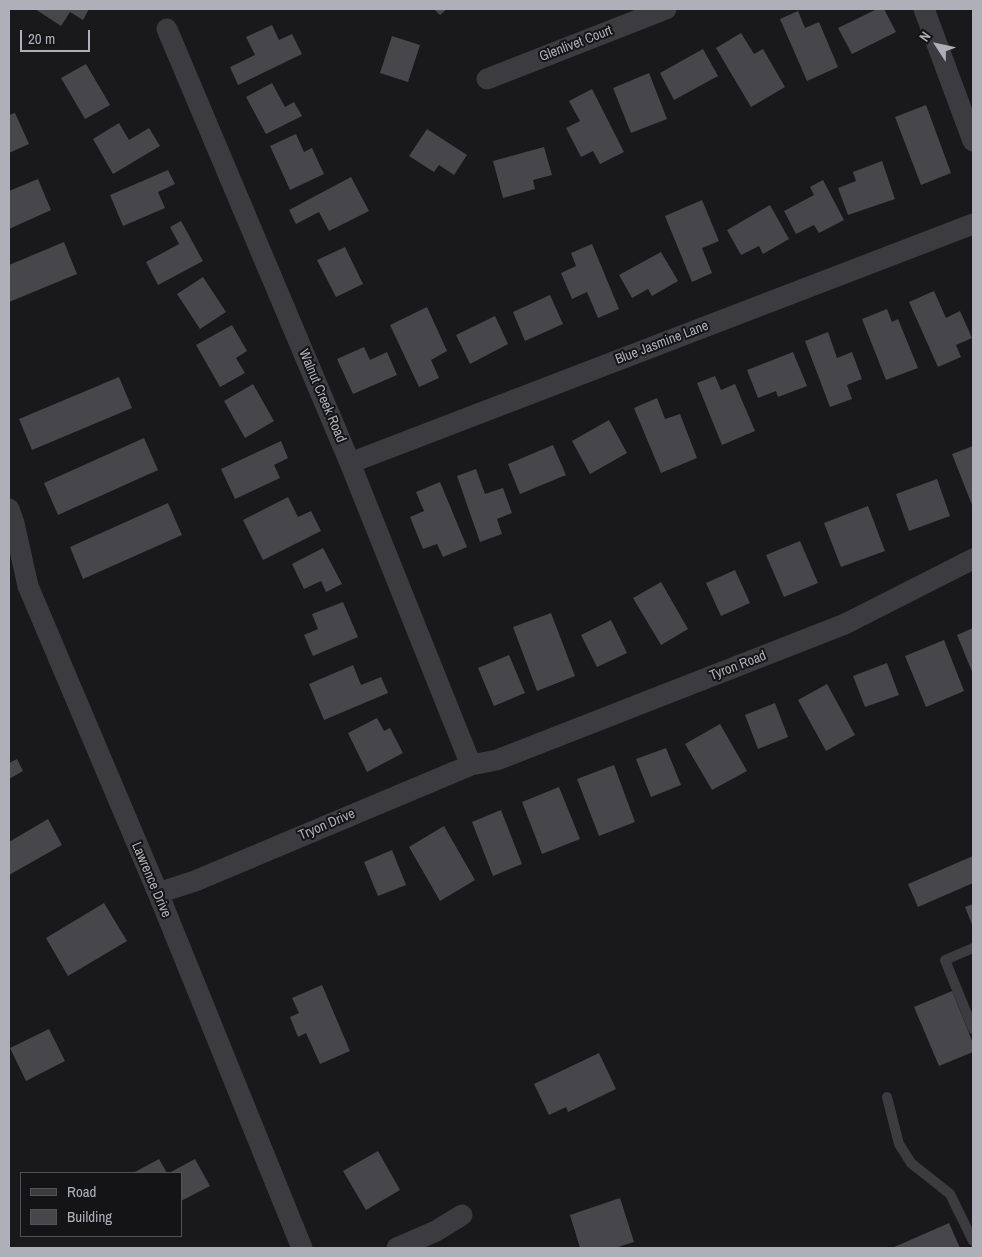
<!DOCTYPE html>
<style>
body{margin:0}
#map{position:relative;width:982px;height:1257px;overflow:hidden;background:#19191b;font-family:"Archivo Narrow",sans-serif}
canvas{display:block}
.frame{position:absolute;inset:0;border:10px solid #adb0b9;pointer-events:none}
.legend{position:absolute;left:20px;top:1172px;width:162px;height:65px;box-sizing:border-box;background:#141416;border:1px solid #515257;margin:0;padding:6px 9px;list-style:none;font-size:15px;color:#adb0b9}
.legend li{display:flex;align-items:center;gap:10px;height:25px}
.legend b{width:25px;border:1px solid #515257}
.north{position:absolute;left:912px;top:20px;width:50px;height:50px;-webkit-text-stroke:4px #141416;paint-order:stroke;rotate:305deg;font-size:14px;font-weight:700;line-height:20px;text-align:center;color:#adb0b9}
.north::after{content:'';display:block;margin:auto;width:18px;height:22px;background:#adb0b9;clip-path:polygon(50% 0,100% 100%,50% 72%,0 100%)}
.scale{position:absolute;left:20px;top:30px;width:70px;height:22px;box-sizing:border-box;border:2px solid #adb0b9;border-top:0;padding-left:6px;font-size:15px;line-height:18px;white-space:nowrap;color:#adb0b9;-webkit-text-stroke:4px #141416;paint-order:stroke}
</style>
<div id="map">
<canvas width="982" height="1257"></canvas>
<div class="frame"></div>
<ul class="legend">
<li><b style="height:6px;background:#3b3b40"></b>Road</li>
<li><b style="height:14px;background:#47474b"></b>Building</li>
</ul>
<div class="north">N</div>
<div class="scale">20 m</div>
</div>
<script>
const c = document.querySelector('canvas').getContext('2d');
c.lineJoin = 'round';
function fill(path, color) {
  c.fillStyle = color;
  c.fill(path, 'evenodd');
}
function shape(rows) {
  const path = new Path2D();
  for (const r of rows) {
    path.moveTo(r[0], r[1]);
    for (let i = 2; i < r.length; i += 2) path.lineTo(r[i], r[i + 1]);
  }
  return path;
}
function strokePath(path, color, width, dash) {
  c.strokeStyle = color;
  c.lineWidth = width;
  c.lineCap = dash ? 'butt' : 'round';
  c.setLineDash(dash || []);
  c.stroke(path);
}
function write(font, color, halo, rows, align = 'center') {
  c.font = font + ' "Archivo Narrow",sans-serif';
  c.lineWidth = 4;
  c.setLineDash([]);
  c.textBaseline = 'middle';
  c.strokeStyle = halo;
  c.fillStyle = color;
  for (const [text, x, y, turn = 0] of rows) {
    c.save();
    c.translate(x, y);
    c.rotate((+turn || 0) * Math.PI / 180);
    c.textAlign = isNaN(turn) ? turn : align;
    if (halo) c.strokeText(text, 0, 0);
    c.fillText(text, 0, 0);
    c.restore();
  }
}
const building = shape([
 [35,9,89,9,83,20,70,12,61,26],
 [434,9,447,9,440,15],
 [877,9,884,9,896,32,852,54,838,28],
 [798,11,805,28,819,22,838,67,807,81,780,19],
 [272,25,279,40,292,34,302,54,238,85,230,67,255,55,246,37],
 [741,33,754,54,763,49,785,87,751,107,716,48],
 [392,36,420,45,408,82,380,73],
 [703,49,718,76,674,100,660,73],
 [86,64,110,105,85,119,61,78],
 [649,73,667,119,631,133,613,88],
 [272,83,285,107,294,102,302,116,266,134,246,97],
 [592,89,624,152,600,164,593,151,581,157,566,128,580,121,569,101],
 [926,105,951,173,921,185,895,117],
 [15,113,29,144,9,153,9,115],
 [119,123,129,140,149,128,160,146,113,174,93,139],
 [427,129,467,155,454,175,439,165,434,172,409,156],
 [296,134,304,152,312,148,324,174,290,190,270,146],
 [544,147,552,175,533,180,535,189,503,198,493,161],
 [882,161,895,199,848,215,838,188,856,181,853,172],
 [168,170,175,184,158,192,165,208,123,226,110,195],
 [351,177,369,211,329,231,319,212,296,224,289,210],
 [38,179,51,210,9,229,9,191],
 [823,180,844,220,819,233,814,225,796,234,784,211,814,195,810,187],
 [702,200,719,241,702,248,712,273,692,282,665,216],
 [770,205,789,239,763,254,759,246,741,255,727,230],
 [181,221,203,261,158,285,146,262,179,244,170,227],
 [64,242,77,274,9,302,9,265],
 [592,244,619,309,598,318,587,292,572,299,561,273,576,266,571,253],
 [345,247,363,284,336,297,317,260],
 [661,252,678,281,652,296,648,289,632,298,619,275],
 [203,277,226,312,200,329,177,294],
 [934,291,946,318,960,311,972,338,956,345,961,357,938,367,909,302],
 [550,295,563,324,525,341,513,312],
 [427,307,447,351,431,360,439,378,419,387,390,325],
 [887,309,892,322,898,319,918,368,886,380,862,319],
 [495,316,508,344,470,364,456,335],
 [232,325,247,351,236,358,245,373,220,387,196,345],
 [828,332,837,358,852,352,862,379,847,385,852,399,830,407,805,341],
 [364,347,370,360,387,352,397,375,353,394,337,359],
 [793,352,807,386,778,397,776,391,758,398,747,370],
 [715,376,721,390,735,384,755,431,722,445,697,383],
 [119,377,132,408,32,450,19,419],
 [253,384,274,421,245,438,224,401],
 [657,398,665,419,680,414,697,458,661,473,634,408],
 [609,420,627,453,590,474,572,441],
 [144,438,158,470,58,515,44,483],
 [281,441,288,458,274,465,280,478,235,499,221,469],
 [553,445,566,475,520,494,508,464],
 [973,446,973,505,972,505,952,454],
 [476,469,485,494,503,488,512,513,497,519,502,534,480,542,457,476],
 [937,479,950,516,909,531,896,494],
 [440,482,467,547,443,557,437,544,423,549,410,517,424,511,416,492],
 [288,497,298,517,311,511,321,531,263,560,243,520],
 [168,503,182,535,83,579,70,547],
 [868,506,885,551,841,567,824,523],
 [800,541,818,583,784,597,766,555],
 [323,548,342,584,326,592,321,581,304,589,292,564],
 [735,570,750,603,721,616,706,583],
 [661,582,688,629,661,645,633,598],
 [343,602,358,637,313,656,304,635,318,629,312,614],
 [551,613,575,676,537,691,513,627],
 [611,620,627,653,597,667,581,635],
 [973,628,973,674,957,635],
 [944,640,964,691,926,707,905,656],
 [509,655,525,693,494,706,478,668],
 [887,663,899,695,865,707,853,676],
 [353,665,361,685,381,677,388,693,324,720,309,684],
 [827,684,855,735,826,751,798,700],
 [775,703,788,737,758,749,745,715],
 [377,718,384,731,390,728,403,753,367,772,348,733],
 [720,724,747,771,712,790,685,744],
 [666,748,681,785,651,797,636,759],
 [17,759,23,771,9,779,9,763],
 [614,765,635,822,599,836,577,779],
 [559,787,580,839,542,854,522,802],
 [501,810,522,864,493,876,472,822],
 [48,819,62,845,9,875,9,842],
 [444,826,475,880,440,901,409,847],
 [392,850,406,885,378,896,364,862],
 [973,856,973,883,918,907,908,884],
 [104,903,127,941,68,976,46,938],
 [973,904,973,927,965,907],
 [322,985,350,1051,320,1064,306,1033,298,1037,290,1017,299,1013,292,998],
 [952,991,973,1043,973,1052,939,1066,914,1007],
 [49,1029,65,1061,26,1081,10,1048],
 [599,1053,616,1089,568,1112,566,1107,549,1115,534,1084],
 [378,1151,400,1190,366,1210,343,1171],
 [159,1159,167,1173,133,1173],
 [195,1159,210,1186,181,1201,181,1173,169,1173],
 [620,1198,634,1242,615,1248,580,1248,570,1215],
 [949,1223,960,1248,892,1248]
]);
const service = shape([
 [973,948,945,960,973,1029],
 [887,1097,899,1144,911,1163,950,1194,973,1241]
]);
const minor = shape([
 [924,9,973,141],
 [167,29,350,463,471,765],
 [487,79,666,9],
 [350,463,973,224],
 [9,509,14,523,28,586,158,893,302,1248],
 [158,893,195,881,471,765,497,760,845,624,973,559],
 [397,1248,436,1231,462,1215]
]);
const streetNames = [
 ["Glenlivet Court",576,44,-21],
 ["Blue Jasmine Lane",662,343,-21],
 ["Walnut Creek Road",322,396,67],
 ["Tyron Road",738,666,-21],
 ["Tryon Drive",327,825,-23],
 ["Lawrence Drive",151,880,67]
];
fill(building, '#47474b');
strokePath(service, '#3b3b40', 10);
strokePath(minor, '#3b3b40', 21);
write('14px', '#adb0b9', '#141416', streetNames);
</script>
